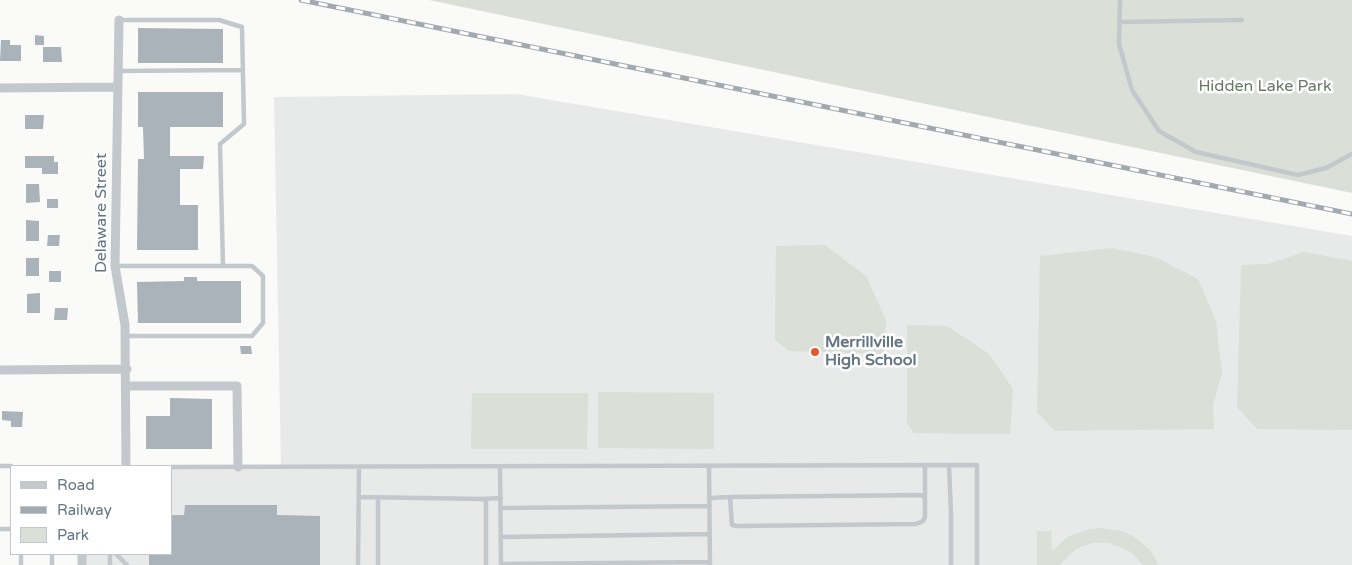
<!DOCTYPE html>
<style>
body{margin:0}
#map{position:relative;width:1352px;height:565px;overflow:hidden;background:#fafaf8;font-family:"Varela Round",sans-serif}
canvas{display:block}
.legend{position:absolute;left:10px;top:465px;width:162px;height:90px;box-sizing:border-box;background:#fff;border:1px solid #c1c8cd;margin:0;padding:6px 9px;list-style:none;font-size:15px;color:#657683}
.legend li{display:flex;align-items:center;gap:10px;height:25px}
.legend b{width:25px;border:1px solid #c1c8cd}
</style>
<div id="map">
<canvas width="1352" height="565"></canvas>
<ul class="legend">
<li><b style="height:6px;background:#c3c8cc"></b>Road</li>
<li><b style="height:6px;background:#a2aab0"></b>Railway</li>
<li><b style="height:14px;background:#dadfd7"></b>Park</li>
</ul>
</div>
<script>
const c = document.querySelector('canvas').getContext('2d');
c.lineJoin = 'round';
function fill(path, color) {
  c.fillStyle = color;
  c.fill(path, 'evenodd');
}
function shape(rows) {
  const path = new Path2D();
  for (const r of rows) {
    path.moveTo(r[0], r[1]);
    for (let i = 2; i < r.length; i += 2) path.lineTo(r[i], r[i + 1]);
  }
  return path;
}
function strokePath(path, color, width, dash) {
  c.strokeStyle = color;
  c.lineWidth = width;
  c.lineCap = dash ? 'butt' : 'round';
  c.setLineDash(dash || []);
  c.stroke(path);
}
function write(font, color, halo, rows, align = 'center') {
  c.font = font + ' "Varela Round",sans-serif';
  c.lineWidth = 5;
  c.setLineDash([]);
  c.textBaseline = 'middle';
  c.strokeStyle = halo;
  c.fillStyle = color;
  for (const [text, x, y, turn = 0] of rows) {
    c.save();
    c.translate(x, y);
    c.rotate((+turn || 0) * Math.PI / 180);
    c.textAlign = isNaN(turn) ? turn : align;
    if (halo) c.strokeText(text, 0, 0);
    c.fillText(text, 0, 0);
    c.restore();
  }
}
const built = shape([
 [516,94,1352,236,1352,565,82,565,82,554,171,554,171,467,281,467,274,97]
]);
const green = shape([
 [429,0,1352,0,1352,193],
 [825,245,866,276,886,320,884,354,789,351,775,340,776,246],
 [1112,248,1155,257,1198,279,1216,321,1222,373,1213,405,1214,429,1055,431,1037,412,1040,256],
 [1304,252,1352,261,1352,430,1257,429,1237,407,1241,265,1268,264],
 [907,325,947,326,988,353,1013,389,1010,434,914,433,907,422],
 [598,392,714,393,714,449,598,448],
 [472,393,588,393,587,449,471,449],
 [1101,528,1122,531,1133,536,1150,550,1159,565,1143,565,1132,553,1125,549,1109,543,1092,543,1076,549,1069,555,1060,565,1037,565,1037,531,1051,531,1052,551,1069,536,1090,529]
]);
const building = shape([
 [138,28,223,29,223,63,138,63],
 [35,35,44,36,44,45,35,45],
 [1,40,10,40,10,45,21,45,21,61,0,61],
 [43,47,61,47,62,62,43,62],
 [138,92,223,92,223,127,170,127,170,156,204,156,203,169,180,169,180,205,198,205,198,250,137,250,138,159,144,159,143,127,138,127],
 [25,115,44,115,43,129,25,129],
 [25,156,54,156,54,162,58,162,58,174,42,174,42,168,25,168],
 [26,184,39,184,40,202,26,203],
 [47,199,58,199,58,208,47,208],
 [26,220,39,221,39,241,26,241],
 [48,235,60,235,59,246,47,246],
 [26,258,39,258,39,276,26,276],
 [49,271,61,271,61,282,49,282],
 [184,277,197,277,197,281,241,281,241,323,138,323,137,282,184,281],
 [40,293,40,313,27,313,27,294],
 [55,308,68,308,67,320,54,320],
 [240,346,251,346,252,354,241,354],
 [170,398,212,399,212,449,146,449,146,416,170,416],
 [2,411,23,412,22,427,11,427,11,421,2,420],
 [185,505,277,505,277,515,320,516,320,565,149,565,149,554,171,554,171,515,184,515]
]);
const lane = shape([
 [1120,0,1119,44,1132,90,1159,131,1196,152,1298,175,1326,168,1352,154],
 [1119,22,1242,20],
 [118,71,243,70],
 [116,266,223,266,220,144,244,124,242,27,219,20,119,20],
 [126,336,252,336,263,323,263,276,252,266,223,266],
 [0,466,11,466],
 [709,466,710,565],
 [949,466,951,512,951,565],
 [171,467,977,465,977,565],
 [500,467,501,565],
 [359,497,483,499,486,502,486,565],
 [378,497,378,565],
 [710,498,730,497,921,495,925,498,925,517,923,521,916,524,737,526,732,525,730,497],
 [925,498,925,466],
 [483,499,501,498],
 [501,508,710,506],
 [0,529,11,529],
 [501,537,710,534],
 [110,554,110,565],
 [116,554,127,565],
 [501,564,710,562],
 [21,565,21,554],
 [52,565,52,554],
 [358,565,359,467]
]);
const street = shape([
 [119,20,115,266,125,325,126,466],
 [0,88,118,87],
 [0,370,127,369],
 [127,386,237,386,238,467],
 [82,554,82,565]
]);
const rail = shape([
 [301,0,1352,214]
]);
const markers = [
 [815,352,5,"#e4572e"]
];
const parkNames = [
 ["Hidden Lake Park",1265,87]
];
const streetNames = [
 ["Delaware Street",102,213,-90]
];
const poiNames = [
 ["Merrillville",825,343],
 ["High School",825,361]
];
fill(built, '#e8e9e9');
fill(green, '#dadfd7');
fill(building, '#aab3b9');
strokePath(lane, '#c3c8cc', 4.5);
strokePath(street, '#c3c8cc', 9);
strokePath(rail, '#a2aab0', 5);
strokePath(rail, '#fff', 3, [9]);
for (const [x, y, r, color] of markers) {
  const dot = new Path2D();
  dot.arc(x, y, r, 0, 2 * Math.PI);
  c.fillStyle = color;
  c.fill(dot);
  strokePath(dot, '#fff', 2);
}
write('16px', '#687a64', '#fff', parkNames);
write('16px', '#657683', '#fff', streetNames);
write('bold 16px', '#657683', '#fff', poiNames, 'left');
</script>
